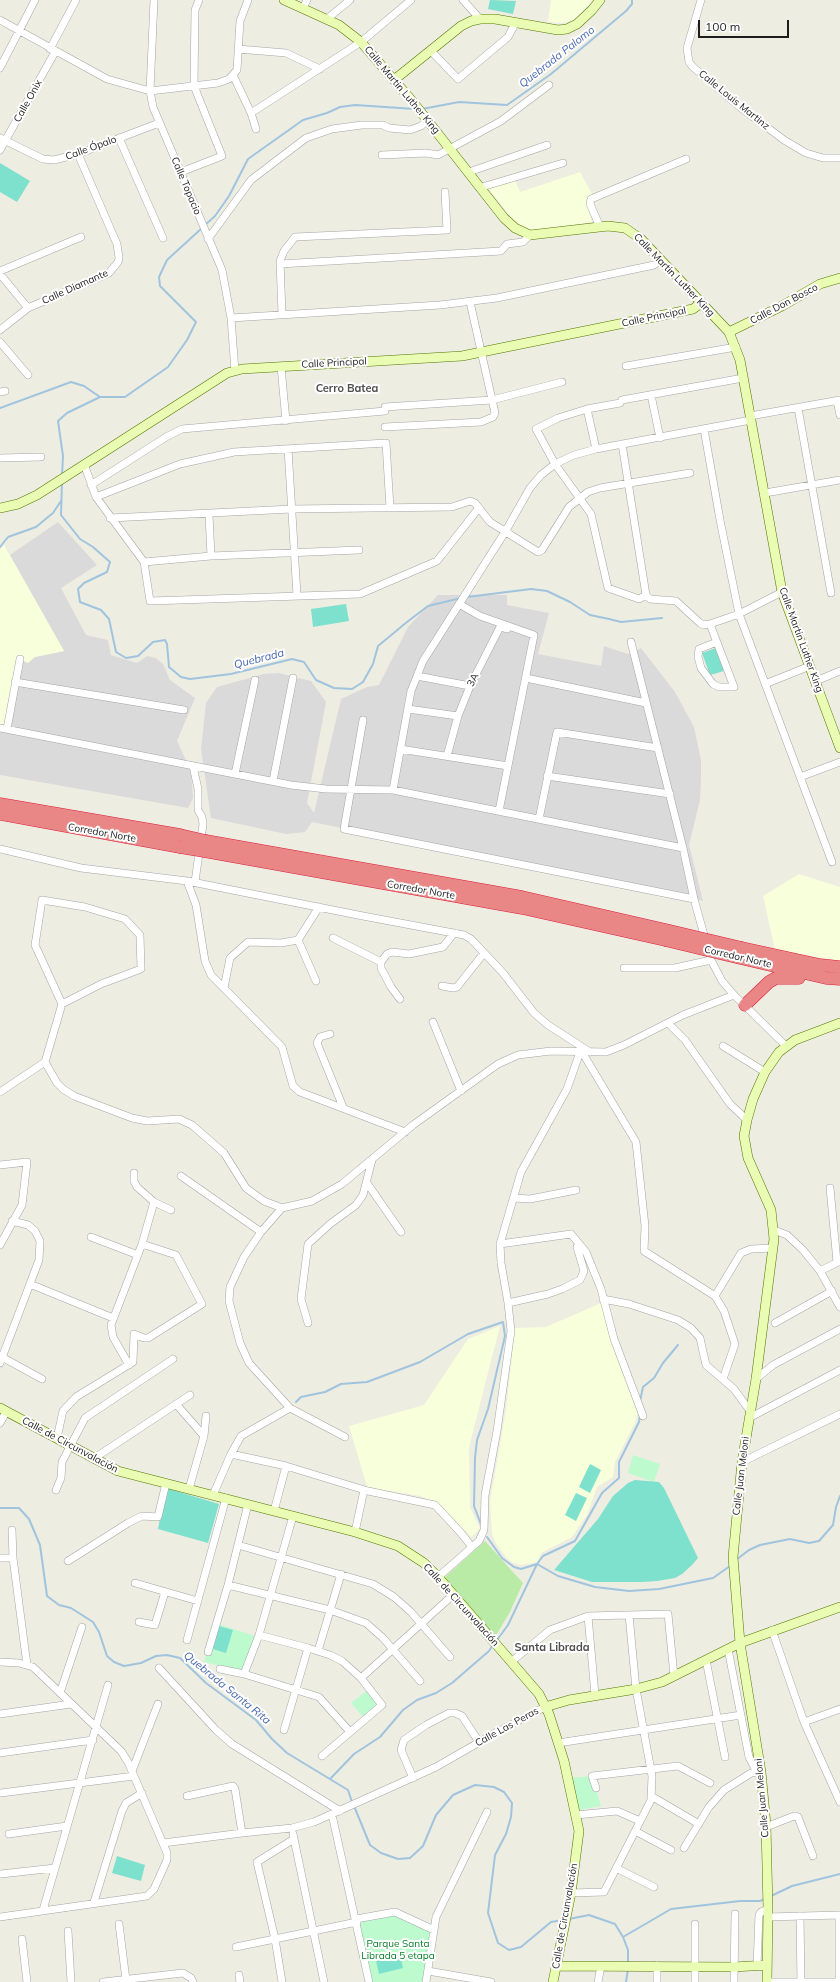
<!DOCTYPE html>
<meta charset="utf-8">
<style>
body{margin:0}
#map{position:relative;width:840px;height:1982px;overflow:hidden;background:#eeede2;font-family:Mulish,sans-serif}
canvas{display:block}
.scale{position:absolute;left:698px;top:20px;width:91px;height:18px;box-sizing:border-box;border:2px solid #1d1d1d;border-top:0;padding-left:5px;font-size:12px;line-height:14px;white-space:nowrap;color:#1d1d1d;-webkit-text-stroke:3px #fff;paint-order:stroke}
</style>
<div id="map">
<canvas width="840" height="1982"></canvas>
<div class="scale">100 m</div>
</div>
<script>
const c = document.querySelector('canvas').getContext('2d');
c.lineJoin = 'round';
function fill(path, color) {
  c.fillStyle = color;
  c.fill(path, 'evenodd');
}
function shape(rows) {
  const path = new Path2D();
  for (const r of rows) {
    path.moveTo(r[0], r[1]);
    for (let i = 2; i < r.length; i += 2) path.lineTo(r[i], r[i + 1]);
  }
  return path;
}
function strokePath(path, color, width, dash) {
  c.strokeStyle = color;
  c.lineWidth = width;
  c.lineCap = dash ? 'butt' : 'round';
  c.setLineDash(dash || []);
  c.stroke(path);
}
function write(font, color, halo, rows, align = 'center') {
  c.font = font + ' Mulish,sans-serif';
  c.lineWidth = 4;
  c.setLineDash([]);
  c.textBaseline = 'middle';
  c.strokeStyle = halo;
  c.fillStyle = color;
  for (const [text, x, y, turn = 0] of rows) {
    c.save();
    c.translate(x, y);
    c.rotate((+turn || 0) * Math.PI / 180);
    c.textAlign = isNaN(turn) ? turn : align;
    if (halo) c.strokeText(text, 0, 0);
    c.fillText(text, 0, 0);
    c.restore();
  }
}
const residential = shape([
 [58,522,97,565,61,588,86,635,108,640,111,655,137,663,147,656,156,658,163,664,170,680,195,698,177,741,191,771,193,798,188,808,0,775,0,724,4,724,17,658,35,657,64,651,10,555],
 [438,595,507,595,507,605,549,613,538,654,601,666,604,646,628,654,641,648,675,692,694,727,701,760,701,780,700,800,689,845,703,901,312,822,305,832,286,834,211,818,201,749,206,703,217,687,264,674,279,673,311,681,326,702,307,803,314,813,341,699,367,687,379,685,408,627]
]);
const education = shape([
 [551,0,592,0,576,19,562,23,548,22],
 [580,172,593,196,586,201,592,222,536,231,524,228,516,223,487,187,514,178,520,192],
 [4,545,64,651,35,657,28,663,17,658,4,724,0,724,0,550],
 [799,874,840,887,840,961,775,950,763,896],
 [601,1303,638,1412,635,1423,615,1462,613,1477,597,1487,587,1515,572,1537,541,1553,537,1562,521,1565,513,1563,506,1557,496,1544,492,1534,490,1502,506,1410,515,1328,546,1327],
 [500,1326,469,1447,470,1507,480,1529,471,1537,447,1512,434,1502,420,1496,367,1487,349,1426,424,1405,468,1339]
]);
const grass = shape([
 [485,1541,523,1583,510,1612,495,1637,444,1578]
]);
const park = shape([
 [633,1455,660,1464,654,1482,628,1473],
 [215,1623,255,1636,242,1672,204,1662],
 [366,1691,377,1704,363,1717,351,1703],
 [592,1776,601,1806,578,1810,570,1778],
 [395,1912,434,1930,428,1971,421,1982,372,1982,357,1922]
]);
const pitch = shape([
 [490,0,516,1,513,14,488,9],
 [0,163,30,181,17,202,0,192],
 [346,604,349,621,313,627,311,609],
 [716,648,724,671,710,675,702,653],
 [590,1464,601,1470,590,1493,579,1487],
 [635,1480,659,1482,664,1488,698,1558,692,1565,682,1574,675,1578,657,1581,642,1582,592,1582,554,1570,598,1519,613,1496,628,1483],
 [166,1488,219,1504,208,1543,158,1529],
 [576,1493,587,1498,576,1521,565,1515],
 [219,1626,233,1630,226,1653,213,1649],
 [117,1856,145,1865,141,1881,112,1873],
 [400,1955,403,1968,379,1974,376,1961]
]);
const stream = shape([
 [422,109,459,102,507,105,551,74,626,11,632,4,632,0],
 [205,225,215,216,229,196,248,159,303,120,327,113,340,107,355,105,415,109],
 [0,408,71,382,84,386,100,397,125,397,168,367,187,340,196,322,160,286,159,277,167,260,202,228],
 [62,475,63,456,58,421,67,413,100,397],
 [62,481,61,515,80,539,93,547,110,562,107,572,84,583,78,589,80,602,101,610,109,619,116,652,126,658,138,656,153,642,165,640,167,644,169,667,181,677,190,679,231,674,292,659,304,662,316,680,334,688,352,689,363,682,373,664,378,646,407,622,428,606,461,598],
 [0,547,8,537,36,527,53,513,61,501],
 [467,597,531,589,547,591,570,602,590,615,609,619,621,622,662,618],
 [640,1401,643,1387,654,1378,663,1363,678,1345],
 [296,1402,301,1397,325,1392,341,1384,367,1382,420,1362,468,1334,503,1322,505,1336,488,1409,477,1440,475,1458,474,1506,482,1527],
 [0,1508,19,1508,29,1519,40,1545,47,1596,59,1605,71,1608,93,1622,99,1632,107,1656,114,1662,124,1666,141,1663,156,1656,167,1655,180,1658,206,1683,256,1720,272,1739,287,1753,348,1790,352,1802],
 [487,1537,502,1558,514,1567,521,1569,537,1564],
 [736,1560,749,1550,760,1545,790,1539,809,1543,819,1541,833,1525,836,1507,840,1496],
 [537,1564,558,1576,595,1587,629,1591,659,1589,713,1578,730,1566],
 [497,1640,508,1625,537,1564,543,1556,575,1541,602,1493,619,1478,619,1462,639,1422,640,1415],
 [331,1778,354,1754,380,1737,403,1710,417,1700,436,1693,452,1683,489,1651,493,1645],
 [354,1806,370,1845,381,1853,398,1859,410,1858,423,1846,436,1815,453,1795,475,1785,494,1787,504,1792,512,1803,511,1817,506,1834,495,1855,488,1913,498,1943,509,1950,521,1947,551,1922,563,1920],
 [771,1896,792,1886,840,1874],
 [569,1919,589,1915,615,1924,623,1937,628,1950,628,1963],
 [623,1937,671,1909,740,1901,760,1901,765,1899],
 [626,1982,628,1969]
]);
const street = shape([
 [154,0,150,91,153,107,222,270,231,318,235,371],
 [463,0,480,19],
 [701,0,687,48,689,62,693,67,740,107,784,140,806,153,823,158,840,158],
 [303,8,307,0],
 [327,19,350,0],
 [0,20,107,79,150,91,218,83,229,79,237,70,240,21,248,0],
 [50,49,76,0],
 [238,49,286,53,320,69],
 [431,51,458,79,508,37,516,22],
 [0,68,35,0],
 [233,75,251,113,256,129],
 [251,113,361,42,411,0],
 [0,138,43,159,54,160,78,154,159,123],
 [119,138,163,238],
 [0,150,55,52],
 [382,155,426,153,438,155,501,121,549,85],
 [181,172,222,156,194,86,195,10,199,0],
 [469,172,547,145],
 [482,187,563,163],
 [600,227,590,204,591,199,686,159],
 [208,239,251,180,306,138,332,129,362,125,383,125,389,128,410,130,421,126,428,120],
 [280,264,501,251,507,244,523,242,530,235],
 [0,271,81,237],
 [0,274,28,308,109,273,118,262,119,258,117,244,78,154],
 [282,314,280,261,284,251,295,237,447,230,445,192],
 [231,318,440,305,497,298,654,265,661,260],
 [0,330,28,308],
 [0,342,28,375],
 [626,366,736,347],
 [281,367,286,421],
 [0,392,5,391],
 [651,395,660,438],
 [622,400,743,378],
 [837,401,840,415],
 [620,403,587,409,558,418,536,429,555,464,591,514,608,588,639,599,646,595],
 [385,407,492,400,562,382],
 [798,408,831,593],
 [587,409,596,449],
 [750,416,840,400],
 [385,427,481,422,493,417,495,413,470,302],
 [704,429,720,520,739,614,832,862],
 [622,444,646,595,650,599,676,601,700,623,704,625,710,624,739,614,782,592],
 [288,449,297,595],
 [0,458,41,457],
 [84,464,96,497,144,562,150,601,360,594,437,561,478,509],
 [91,485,166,437,182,429,385,411],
 [765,493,840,480],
 [96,497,180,464,234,452,386,443,390,508],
 [209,515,211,556],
 [110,518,292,509,452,507,470,501,475,503,490,522,538,552,542,550,569,507,588,492,600,488,690,473],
 [144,562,211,556,359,550],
 [459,604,480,616,534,635,499,811],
 [710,624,734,687,719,687,713,684,701,668,698,657,699,649,717,642],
 [631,642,683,848,694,899,711,960,722,981,734,995,786,1046],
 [417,676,470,686],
 [526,678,646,703],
 [816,681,840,671],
 [15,682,184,710],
 [765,684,810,666],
 [408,709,458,716],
 [363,720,344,829,694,899],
 [0,728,291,785,326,789,393,790,683,848],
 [7,729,20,659],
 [400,749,508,766],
 [447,756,458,716,470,686,500,627,507,629],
 [193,766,198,789,198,810,202,817,203,824,195,882],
 [235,774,255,680],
 [547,776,670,794],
 [800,777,840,762],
 [273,781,293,678],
 [393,790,411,691,423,661,505,532,530,488,541,475,555,464,574,455,596,449,751,420],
 [539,819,557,732,658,748],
 [0,849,81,868,187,881,363,916,464,935,471,939,503,973,534,1013,548,1025,590,1052],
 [187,881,196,905,205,961,211,975,282,1047,293,1086,300,1092,405,1132],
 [333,938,381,962],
 [624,968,675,968,711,960],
 [316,981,298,940,319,907],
 [442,986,453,988,457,987,484,953],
 [224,988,230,958,248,942,281,943,298,940],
 [400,999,391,987,381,968,381,962,387,954,392,952,409,954,443,947,454,933],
 [433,1022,461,1091],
 [668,1023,685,1040,730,1104,747,1120],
 [330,1034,320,1037,317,1043,343,1107],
 [723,1046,765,1072],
 [582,1052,636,1142,645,1226,644,1251,715,1296,724,1311,735,1344,723,1379],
 [45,1062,57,1083,63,1089,74,1096,132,1118,147,1121,179,1119,192,1125,224,1153,246,1188,264,1201,282,1208,312,1201,342,1184,413,1125,498,1064,518,1055,551,1051,606,1052,624,1045,683,1015,734,995],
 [0,1092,45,1062,62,1004,101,984,141,969,140,935,125,919,85,907,42,900,35,945,62,1004],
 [0,1165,27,1162,22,1205,0,1245],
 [134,1173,134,1181,137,1187,154,1202,171,1210],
 [181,1176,261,1232],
 [367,1183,401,1232],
 [830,1188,837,1262],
 [515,1198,530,1199,576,1190],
 [282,1208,261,1232,244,1257,230,1287,229,1301,240,1343,249,1363,290,1408,345,1437],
 [774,1230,787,1235,803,1250,820,1271,840,1307],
 [571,1234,586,1252,601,1289,614,1339,643,1416],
 [91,1237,138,1255],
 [500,1244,571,1234],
 [820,1271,840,1261],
 [30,1284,113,1318],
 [715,1296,741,1253,751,1249,773,1248],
 [603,1299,629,1304,678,1320,691,1328,700,1338,706,1365,734,1389,750,1411],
 [508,1303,548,1294,562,1289,580,1280,584,1271,577,1247],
 [308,1323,301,1299,308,1244,330,1224,356,1205,363,1195,372,1160],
 [775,1323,832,1291],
 [0,1356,42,1379],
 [0,1363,39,1260,40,1241,35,1231,28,1225,12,1221],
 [129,1365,113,1337,111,1325,142,1244,154,1202],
 [756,1379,773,1365,840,1329],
 [176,1404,204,1436,189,1489],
 [749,1418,840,1370],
 [0,1423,6,1412],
 [204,1436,206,1416],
 [57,1438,63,1411,76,1397,133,1362,134,1334,144,1338,148,1338,202,1304,176,1255,142,1244],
 [231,1454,286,1466,368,1491,435,1505,461,1533,472,1547],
 [93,1459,190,1395],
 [742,1462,840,1414],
 [56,1490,61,1478,62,1462,85,1418,173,1359],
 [213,1495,231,1454,241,1436,290,1408],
 [274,1511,286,1466],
 [12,1530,13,1558,27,1665],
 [355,1532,364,1490],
 [238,1545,373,1584,394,1597,411,1612,450,1657],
 [0,1558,13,1558],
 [68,1561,128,1523,142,1516,158,1517,166,1483],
 [438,1577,479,1541,484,1530,485,1495,497,1431,511,1331,508,1303,501,1263,500,1244,521,1172,567,1089,580,1052],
 [135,1583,198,1601],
 [228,1585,330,1610,366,1623,383,1638,420,1681],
 [588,1616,595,1695],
 [139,1622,155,1625,165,1592],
 [772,1630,804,1722,840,1802],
 [259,1635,308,1648,330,1655,342,1661,361,1678,382,1705,322,1756],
 [187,1640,226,1498],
 [728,1649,749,1757,757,1772],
 [318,1651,341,1574],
 [208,1652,228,1585,248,1504],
 [706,1660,725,1757],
 [0,1662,19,1663,33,1667,121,1751,128,1762,167,1853,167,1860,154,1889,147,1896,0,1917],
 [511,1662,550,1630,588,1616,668,1614,674,1676],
 [159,1668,216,1730,232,1744,340,1811],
 [220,1669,244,1674,319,1697,350,1732],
 [244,1674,259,1635,293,1516],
 [361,1678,453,1595],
 [60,1693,82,1627],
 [0,1714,71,1704],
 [804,1722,840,1709],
 [284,1730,308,1648],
 [558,1743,741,1715],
 [0,1753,93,1740],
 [132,1771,158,1704],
 [413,1778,401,1750,404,1740,426,1725,449,1713,455,1713,462,1716,479,1742],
 [596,1788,592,1776,678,1766,710,1783],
 [1,1793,134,1776],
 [187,1796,233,1786,235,1789,242,1833],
 [651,1796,699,1824],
 [576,1815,617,1811,640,1821],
 [333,1819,369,1982],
 [766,1827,794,1816,798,1817,813,1856],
 [635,1831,671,1850],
 [9,1834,67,1826],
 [293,1834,324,1982],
 [163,1843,242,1833,292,1828,314,1822,436,1767,497,1732,545,1707],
 [684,1848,709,1807,724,1790,751,1773,760,1772],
 [616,1868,654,1887],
 [1,1874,55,1868],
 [571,1893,604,1892,651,1800,652,1776,636,1689,629,1615],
 [94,1902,122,1811,126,1803,142,1793],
 [43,1910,108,1685],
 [800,1916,801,1982],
 [768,1917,839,1915,839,1982],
 [356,1919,395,1912,434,1930],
 [119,1924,126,1980],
 [68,1931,71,1982],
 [22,1939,27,1982],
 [236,1947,357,1922],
 [757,1966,759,1915,761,1912,768,1909],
 [428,1971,491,1982],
 [239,1975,240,1982],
 [103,1982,183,1973,191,1978,193,1982],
 [282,1982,275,1939,257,1862,294,1839],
 [426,1982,436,1917,487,1812],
 [598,1982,601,1966],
 [657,1982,657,1965],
 [695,1982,695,1924],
 [734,1982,735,1914],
 [767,1982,839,1982]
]);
const secondary = shape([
 [284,0,339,25,361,42,413,102,504,218,515,228,530,235,608,226,625,228,641,239,729,332,740,360,782,592,840,748],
 [394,80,461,26,471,21,480,19,495,19,558,30,567,29,577,24,592,10,600,0],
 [729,332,782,306,820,284,840,278],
 [0,508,18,504,37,495,227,373,242,369,462,356,693,309,701,303],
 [0,1408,118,1471,355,1532,398,1546,424,1563,438,1577,539,1694,549,1714,564,1761,579,1831,571,1893,553,1982],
 [545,1707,569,1700,636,1689,662,1682,740,1643,840,1607],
 [556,1966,734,1967,767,1965],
 [767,1982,768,1909,766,1825,761,1772,740,1643,733,1557,742,1462,756,1379,774,1239,771,1210,748,1158,744,1136,747,1120,753,1099,765,1072,779,1052,795,1040,840,1023]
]);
const highway = shape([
 [0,804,180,835],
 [0,814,180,847],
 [206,841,522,897,666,930],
 [204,851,522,908,665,940],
 [742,948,820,965,840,967],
 [740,958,826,978,840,979],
 [745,1005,769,982,776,978,799,978]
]);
const highwayBridge = shape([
 [180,835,206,841],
 [180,847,204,851],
 [666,930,742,948],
 [665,940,740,958]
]);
const streetNames = [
 ["Calle Martin Luther King",402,90,50],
 ["Calle Louis Martinz",734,100,39],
 ["Calle Onix",28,101,-61],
 ["Calle Ópalo",91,148,-20],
 ["Calle Topacio",186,186,67],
 ["Calle Martin Luther King",674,275,46],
 ["Calle Diamante",75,287,-24],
 ["Calle Don Bosco",784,304,-28],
 ["Calle Principal",654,317,-12],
 ["Calle Principal",334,363,-3],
 ["Calle Martin Luther King",801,640,70],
 ["3A",473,680,-64],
 ["Corredor Norte",102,833,10],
 ["Corredor Norte",421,890,10],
 ["Corredor Norte",738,957,13],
 ["Calle de Circunvalación",70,1445,28],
 ["Calle Juan Meloni",741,1476,-83],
 ["Calle de Circunvalación",461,1605,48],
 ["Calle Las Peras",507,1727,-29],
 ["Calle Juan Meloni",762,1798,-95],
 ["Calle de Circunvalación",565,1916,-80]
];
const parkNames = [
 ["Parque Santa",398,1944],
 ["Librada 5 etapa",398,1956]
];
const waterNames = [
 ["Quebrada Palomo",557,57,-38],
 ["Quebrada",259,659,-14],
 ["Quebrada Santa Rita",227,1688,39]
];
const neighbourhoodNames = [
 ["Cerro Batea",347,389],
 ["Santa Librada",552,1648]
];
fill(residential, '#dbdada');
fill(education, '#f8ffdb');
fill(grass, '#baeba6');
fill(park, '#bdfbce');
fill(pitch, '#7de1cd');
strokePath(stream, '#a1c4de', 2);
strokePath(street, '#a4a4a4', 8);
strokePath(secondary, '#537601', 10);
strokePath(highway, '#de1e3b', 13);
strokePath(street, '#fff', 7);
strokePath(secondary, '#eafbb3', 9);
strokePath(highway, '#e98786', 12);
strokePath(highwayBridge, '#de1e3b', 13, []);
strokePath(highwayBridge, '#e98786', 12);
write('10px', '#1d1d1d', '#fff', streetNames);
write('10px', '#087e28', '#fff', parkNames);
write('italic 11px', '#4667af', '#fff', waterNames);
write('bold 11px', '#505050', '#fff', neighbourhoodNames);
</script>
